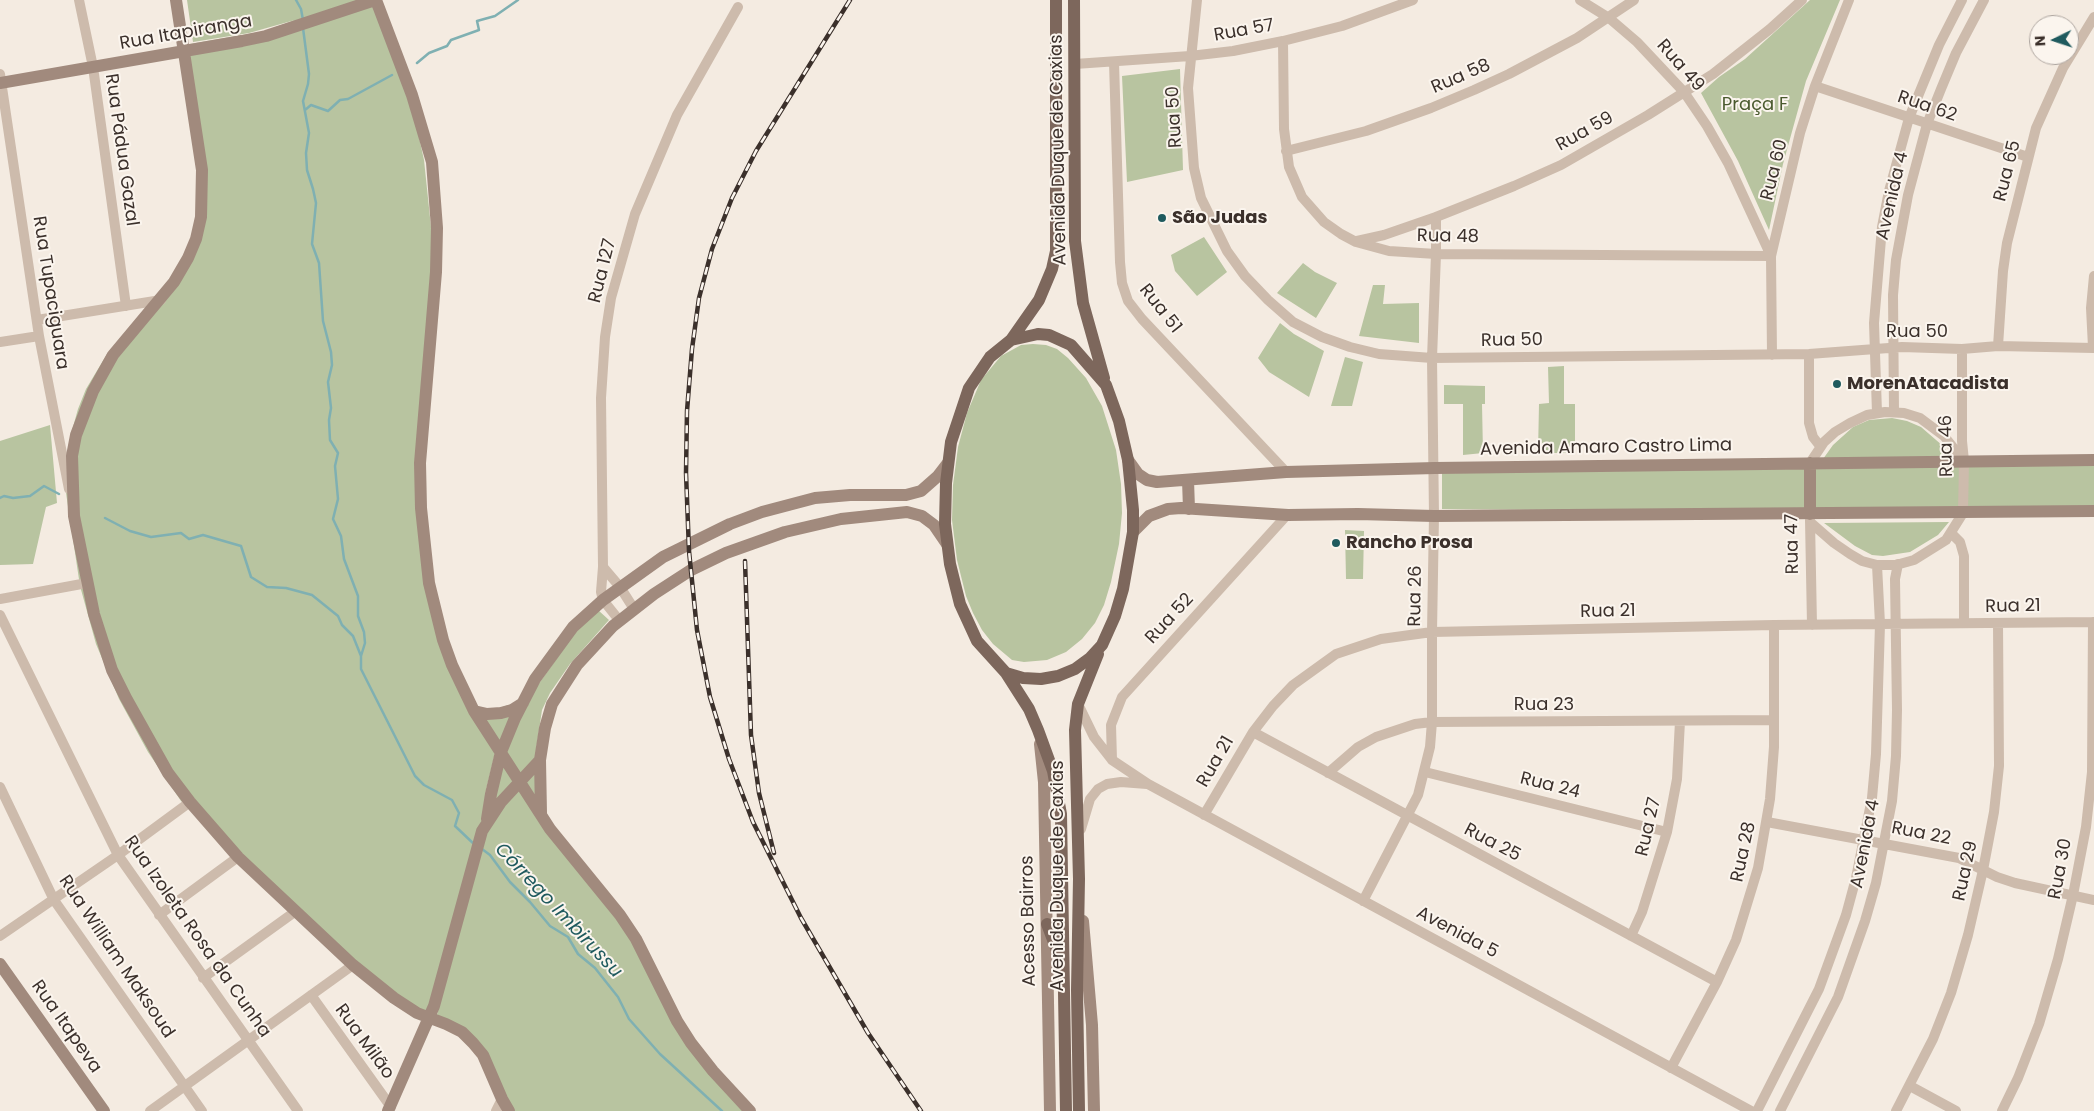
<!DOCTYPE html>
<meta charset="utf-8">
<style>
body{margin:0}
#map{position:relative;width:2094px;height:1111px;overflow:hidden;background:#f4ebe1;font-family:Poppins,sans-serif}
canvas{display:block}
.north{position:absolute;left:2029px;top:15px;width:50px;height:50px;box-sizing:border-box;background:#fbf5ee;border:1px solid #aea6a0;border-radius:50%;rotate:266deg;font-size:14px;font-weight:700;line-height:20px;text-align:center;color:#3b302b}
.north::after{content:'';display:block;margin:auto;width:18px;height:22px;background:#1f5a5e;clip-path:polygon(50% 0,100% 100%,50% 72%,0 100%)}
</style>
<div id="map">
<canvas width="2094" height="1111"></canvas>
<div class="north">N</div>
</div>
<script>
const c = document.querySelector('canvas').getContext('2d');
c.lineJoin = 'round';
function fill(path, color) {
  c.fillStyle = color;
  c.fill(path, 'evenodd');
}
function shape(rows) {
  const path = new Path2D();
  for (const r of rows) {
    path.moveTo(r[0], r[1]);
    for (let i = 2; i < r.length; i += 2) path.lineTo(r[i], r[i + 1]);
  }
  return path;
}
function strokePath(path, color, width, dash) {
  c.strokeStyle = color;
  c.lineWidth = width;
  c.lineCap = dash ? 'butt' : 'round';
  c.setLineDash(dash || []);
  c.stroke(path);
}
function write(font, color, halo, rows, align = 'center') {
  c.font = font + ' Poppins,sans-serif';
  c.lineWidth = 4;
  c.setLineDash([]);
  c.textBaseline = 'middle';
  c.strokeStyle = halo;
  c.fillStyle = color;
  for (const [text, x, y, turn = 0] of rows) {
    c.save();
    c.translate(x, y);
    c.rotate((+turn || 0) * Math.PI / 180);
    c.textAlign = isNaN(turn) ? turn : align;
    if (halo) c.strokeText(text, 0, 0);
    c.fillText(text, 0, 0);
    c.restore();
  }
}
const green = shape([
 [187,0,372,0,406,92,417,128,424,160,431,227,431,268,419,424,432,613,496,749,486,790,482,823,427,1016,394,996,181,801,148,752,119,699,96,644,80,586,66,493,71,434,78,409,86,389,107,354,188,257,203,197,184,45,265,31,295,20,249,33,193,42],
 [1810,0,1840,0,1806,81,1783,164,1769,230,1738,161,1701,93,1719,77,1745,59],
 [1180,69,1183,170,1127,182,1122,76],
 [1204,237,1227,272,1197,296,1175,271,1171,255],
 [1303,263,1315,272,1337,283,1316,318,1277,293],
 [1373,285,1385,285,1383,304,1419,303,1419,343,1359,336],
 [1280,323,1294,334,1324,351,1309,397,1269,372,1258,358],
 [1033,344,1046,345,1057,349,1068,358,1086,378,1102,406,1116,450,1121,484,1122,513,1119,544,1111,582,1104,605,1095,623,1082,639,1066,652,1047,660,1024,662,1012,660,993,644,982,630,973,613,966,596,957,560,952,520,953,485,958,447,967,413,981,380,1001,356,1021,345],
 [1345,357,1363,362,1352,406,1331,406],
 [1564,366,1564,404,1575,404,1575,453,1538,453,1539,404,1549,403,1548,367],
 [1444,385,1485,386,1485,404,1482,404,1483,453,1463,455,1463,404,1444,404],
 [1892,418,1907,421,1921,427,1943,446,1952,458,1823,459,1833,445,1853,427,1869,420],
 [50,425,57,503,46,507,33,564,0,565,0,441],
 [2094,463,2094,508,1808,512,1442,509,1442,471],
 [1949,522,1938,535,1910,552,1883,556,1872,555,1855,546,1824,523],
 [1345,530,1364,531,1363,579,1346,579],
 [598,610,609,620,570,664,550,693,542,710,536,750,546,818,608,898,681,1024,751,1111,512,1111,487,1058,436,1019,503,751,477,711,489,711,528,699,574,634]
]);
const stream = shape([
 [296,0,301,9,303,20],
 [303,28,309,74,308,84,303,101,309,133,306,153,307,170,313,189,316,203,312,244,319,263,323,321,331,352,332,365,328,382,331,408,329,420,330,440,338,453,335,466,338,499,333,519,341,536,344,559,358,596,358,616,364,632,365,643,361,656,361,669,415,776,424,785,452,800,459,813,455,826,475,845],
 [417,63,429,53,447,46,451,40,479,30,477,21,495,16,518,0],
 [305,110,311,105,328,111,340,100,348,99,392,75],
 [0,498,4,496,13,498,30,496,44,486,59,494],
 [105,518,130,531,151,537,181,533,189,539,203,535,241,546,251,577,267,587,286,588,312,595,338,616,342,625,353,636,361,656],
 [482,849,490,855,510,882,530,902,550,926,568,937,578,954,595,968,618,997,629,1019,660,1054,722,1111]
]);
const street = shape([
 [79,0,93,67,126,306],
 [1197,0,1188,88,1194,168,1201,198,1227,251,1245,276,1268,300,1293,322,1322,337,1350,347,1379,354,1432,358,1809,354,1902,347,1962,349,1998,346,2094,348],
 [1283,41,1284,129,1289,167,1302,197,1324,222,1341,234,1356,242,1389,251,1436,254,1771,256,1728,163,1707,126,1684,92,1637,42,1609,18,1580,0],
 [1114,62,1120,262,1122,283,1128,301,1142,319,1286,472],
 [1075,64,1190,56,1233,51,1283,41,1342,26,1413,0],
 [0,74,39,336,69,489],
 [1815,86,2028,157],
 [1286,151,1366,131,1431,108,1474,90,1509,74,1577,38,1634,0],
 [1357,241,1384,235,1436,217,1514,186,1561,165,1648,115,1713,74,1770,29,1802,0],
 [37,320,161,300],
 [0,342,39,336],
 [1998,346,2003,271,2007,243,2036,128,2063,68,2094,17],
 [2093,347,2091,308,2094,276],
 [1809,354,1809,423,1813,437,1820,446],
 [1772,355,1771,256,1800,133,1815,86,1849,0],
 [1894,412,1893,295,1896,260,1908,195,1927,124,1941,89,1956,53,1984,0],
 [1877,413,1874,323,1882,227,1889,191,1909,118,1939,45,1962,0],
 [1810,463,1824,442,1835,432,1850,423,1867,415,1885,412,1904,413,1920,418,1944,436,1964,461],
 [1810,520,1812,625],
 [1810,522,1834,543,1850,554,1862,561,1877,565,1896,565,1914,560,1946,540,1963,513,1964,461,1962,441,1962,349],
 [1951,533,1960,542,1964,556,1964,623],
 [603,567,620,587,634,609],
 [0,599,87,583],
 [0,615,118,855,298,1111],
 [619,620,603,600,601,592,603,567,601,398,605,337,611,298,635,214,677,115,738,7],
 [1078,704,1094,737,1112,760,1148,784,1751,1111],
 [1253,732,1717,982],
 [1112,760,1111,725,1122,697,1287,515],
 [1425,772,1667,832],
 [1328,773,1358,747,1376,737,1415,724,1432,722,1774,720],
 [0,787,54,900,202,1111],
 [1204,815,1253,732,1273,706,1293,685,1336,654,1381,639,1432,632,1774,625,2094,622],
 [1767,822,1959,858,1997,877,2015,883,2094,900],
 [1081,829,1090,799,1098,789,1107,784,1121,782,1147,784],
 [1363,901,1418,795,1430,747,1432,722,1432,632,1434,516,1432,358,1436,254,1436,217],
 [159,915,238,857],
 [0,936,118,855,190,802],
 [1631,936,1642,912,1667,832,1677,779,1680,721],
 [203,978,296,911],
 [311,995,391,1107],
 [1671,1068,1717,982,1736,940,1758,868,1770,799,1774,747,1774,625],
 [1910,1086,1956,1111],
 [150,1111,353,965],
 [496,1111,502,1099],
 [1757,1111,1819,989,1846,915,1856,878,1872,798,1876,754,1880,624,1877,565],
 [1780,1111,1838,997,1865,921,1876,883,1892,801,1896,756,1897,710,1895,579,1898,564],
 [1896,1111,1933,1039,1951,993,1968,935,1983,870,1994,812,1999,766,1998,623],
 [2002,1111,2018,1078,2039,1024,2058,959,2073,895,2086,827,2092,772,2093,622]
]);
const secondary = shape([
 [176,0,202,170,201,217,196,239,188,258,174,282,113,355,93,391,76,435,72,456,74,516,94,614,112,670,126,698,168,773,190,802,238,857,353,965,394,998,417,1013,446,1024,462,1032,473,1043,483,1055,502,1099,509,1111],
 [376,0,412,95,432,162,437,228,436,272,420,463,421,508,429,583,443,640,452,665,474,711,550,829,620,915,636,939,677,1021,691,1043,713,1071,750,1111],
 [0,83,242,41,266,36,375,0],
 [1128,460,1138,474,1147,480,1157,482,1286,472,1435,468,2094,460],
 [1810,463,1810,514],
 [1188,480,1189,509],
 [1133,532,1149,516,1168,509,1181,508,1288,515,1358,514,1434,516,2094,511],
 [474,711,487,714,501,713,512,710,523,703],
 [1040,744,1044,782,1050,1111],
 [540,760,541,813],
 [487,819,491,794,501,752,515,718,535,679,573,627,603,600,663,557,730,524,762,512,815,498,850,495,906,495,921,491,938,476,948,463],
 [1083,921,1092,1025,1094,1111],
 [0,964,104,1111],
 [388,1111,434,1006,482,831,501,802,540,760,545,728,552,704,577,665,613,626,654,594,691,570,726,553,785,532,841,519,907,512,922,516,934,525,947,544]
]);
const primary = shape([
 [1074,0,1075,241,1083,303,1104,378],
 [1038,334,1049,335,1071,345,1106,385,1119,421,1128,460,1133,510,1133,532,1123,589,1115,616,1102,645,1090,658,1075,669,1058,676,1041,679,1023,678,1006,673,977,641,960,604,950,564,945,524,946,483,951,442,969,388,990,357,1011,340,1038,334],
 [1011,340,1039,300,1052,269,1056,251,1056,0],
 [1006,673,1029,709,1038,730,1053,771,1061,814,1066,1111],
 [1047,924,1061,961],
 [1079,1111,1077,990,1079,879,1075,730,1078,704,1098,654]
]);
const rail = shape([
 [850,0,756,151,732,198,712,249,699,298,692,349,687,411,686,473,689,551,697,630,710,697,729,759,753,822,801,918,868,1033,921,1111],
 [745,561,751,735,759,793,774,853]
]);
const markers = [
 [1162,218,5,"#1f5a5e"],
 [1837,384,5,"#1f5a5e"],
 [1336,543,5,"#1f5a5e"]
];
const streetNames = [
 ["Rua 57",1244,31,-10],
 ["Rua Itapiranga",186,33,-10],
 ["Rua 49",1680,66,49],
 ["Rua 58",1461,77,-23],
 ["Rua 62",1927,107,19],
 ["Rua 50",1175,117,-93],
 ["Rua 59",1585,132,-29],
 ["Rua Pádua Gazal",121,150,82],
 ["Avenida Duque de Caxias",1059,150,-91],
 ["Rua 60",1775,170,-76],
 ["Rua 65",2008,171,-76],
 ["Avenida 4",1893,196,-77],
 ["Rua 48",1448,237,1],
 ["Rua 127",603,271,-76],
 ["Rua Tupaciguara",50,293,81],
 ["Rua 51",1160,309,52],
 ["Rua 50",1917,332],
 ["Rua 50",1512,341,-1],
 ["Rua 46",1947,446,-91],
 ["Avenida Amaro Castro Lima",1606,448,-1],
 ["Rua 47",1793,544,-91],
 ["Rua 26",1416,596,-89],
 ["Rua 21",2013,607,-1],
 ["Rua 21",1608,612,-1],
 ["Rua 52",1170,619,-47],
 ["Rua 23",1544,705],
 ["Rua 21",1216,762,-60],
 ["Rua 24",1550,786,14],
 ["Rua 27",1649,827,-77],
 ["Rua 22",1921,834,11],
 ["Rua 25",1492,843,28],
 ["Avenida 4",1866,844,-79],
 ["Rua 28",1744,852,-78],
 ["Rua 30",2061,869,-79],
 ["Rua 29",1966,871,-78],
 ["Avenida Duque de Caxias",1058,876,-90],
 ["Acesso Bairros",1029,921,-91],
 ["Avenida 5",1457,933,28],
 ["Rua Izoleta Rosa da Cunha",197,937,55],
 ["Rua William Maksoud",116,957,56],
 ["Rua Itapeva",66,1027,55],
 ["Rua Milão",364,1042,54]
];
const parkNames = [
 ["Praça F",1755,105]
];
const poiNames = [
 ["São Judas",1172,218],
 ["MorenAtacadista",1847,384],
 ["Rancho Prosa",1346,543]
];
const waterNames = [
 ["Córrego Imbirussu",558,911,47]
];
fill(green, '#b8c4a0');
strokePath(stream, '#7fb0b2', 2.5);
strokePath(street, '#cdbbac', 10);
strokePath(secondary, '#a18a7d', 12);
strokePath(primary, '#7d675c', 12);
strokePath(rail, '#3b302b', 4.5);
strokePath(rail, '#fbf5ee', 2.5, [8]);
for (const [x, y, r, color] of markers) {
  const dot = new Path2D();
  dot.arc(x, y, r, 0, 2 * Math.PI);
  c.fillStyle = color;
  c.fill(dot);
  strokePath(dot, '#fbf5ee', 2);
}
write('18px', '#3b302b', '#fbf5ee', streetNames);
write('18px', '#4a5a2e', '#fbf5ee', parkNames);
write('bold 18px', '#3b302b', '#fbf5ee', poiNames, 'left');
write('italic 19px', '#1f5a5e', '#fbf5ee', waterNames);
</script>
